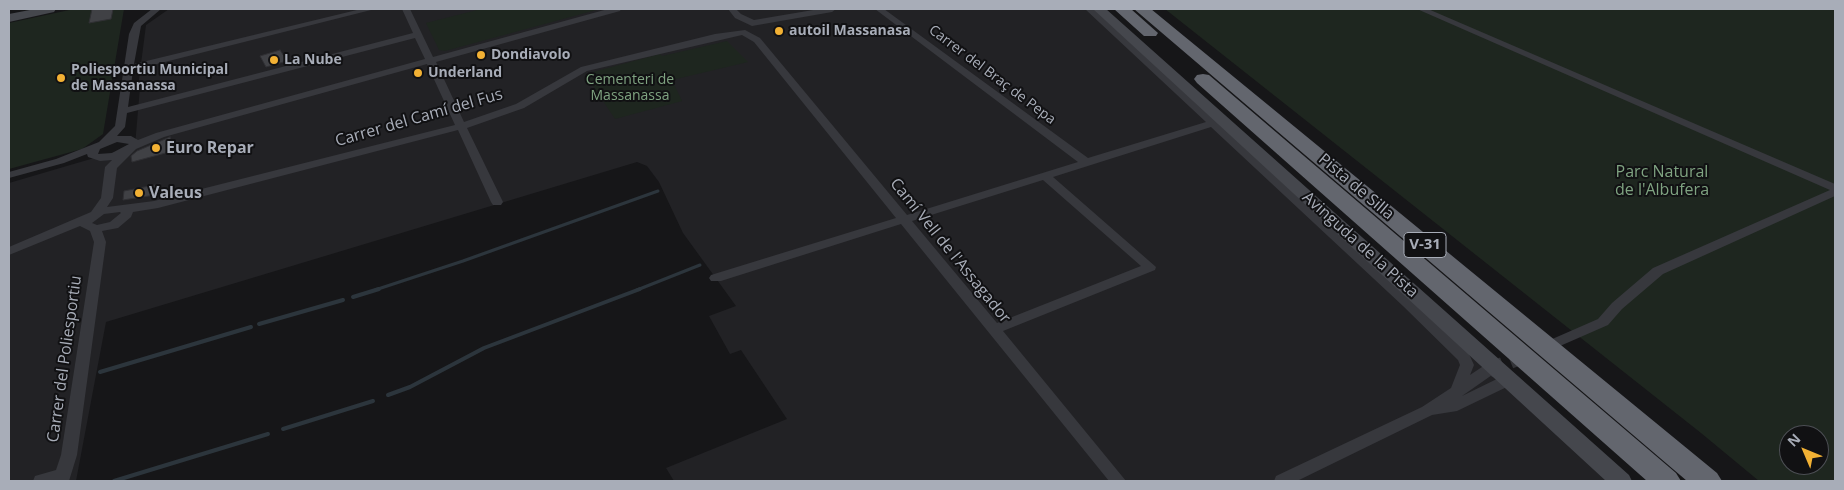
<!DOCTYPE html>
<meta charset="utf-8">
<style>
body{margin:0}
#map{position:relative;width:1844px;height:490px;overflow:hidden;background:#161618;font-family:"Open Sans",sans-serif}
canvas{display:block}
.frame{position:absolute;inset:0;border:10px solid #a8adb8;pointer-events:none}
.north{position:absolute;left:1779px;top:425px;width:50px;height:50px;box-sizing:border-box;background:#111113;border:1px solid #4d4f55;border-radius:50%;rotate:315deg;font-size:14px;font-weight:700;line-height:20px;text-align:center;color:#a8adb8}
.north::after{content:'';display:block;margin:auto;width:18px;height:22px;background:#f2b134;clip-path:polygon(50% 0,100% 100%,50% 72%,0 100%)}
</style>
<div id="map">
<canvas width="1844" height="490"></canvas>
<div class="frame"></div>
<div class="north">N</div>
</div>
<script>
const c = document.querySelector('canvas').getContext('2d');
c.lineJoin = 'round';
function fill(path, color) {
  c.fillStyle = color;
  c.fill(path, 'evenodd');
}
function shape(rows) {
  const path = new Path2D();
  for (const r of rows) {
    path.moveTo(r[0], r[1]);
    for (let i = 2; i < r.length; i += 2) path.lineTo(r[i], r[i + 1]);
  }
  return path;
}
function strokePath(path, color, width, dash) {
  c.strokeStyle = color;
  c.lineWidth = width;
  c.lineCap = dash ? 'butt' : 'round';
  c.setLineDash(dash || []);
  c.stroke(path);
}
function write(font, color, halo, rows, align = 'center') {
  c.font = font + ' "Open Sans",sans-serif';
  c.lineWidth = 4;
  c.setLineDash([]);
  c.textBaseline = 'middle';
  c.strokeStyle = halo;
  c.fillStyle = color;
  for (const [text, x, y, turn = 0] of rows) {
    c.save();
    c.translate(x, y);
    c.rotate((+turn || 0) * Math.PI / 180);
    c.textAlign = isNaN(turn) ? turn : align;
    if (halo) c.strokeText(text, 0, 0);
    c.fillText(text, 0, 0);
    c.restore();
  }
}
const built = shape([
 [169,9,1095,9,1416,303,1616,481,674,481,666,468,787,419,741,350,730,354,709,316,736,306,683,233,659,182,647,166,637,162,106,322,76,481,9,481,9,183,135,146,140,87,138,87,146,25]
]);
const green = shape([
 [74,9,124,9,103,134,82,149,9,169,9,23],
 [481,9,600,9,445,51,439,50,426,23],
 [1165,9,1835,9,1835,481,1759,481,1701,433],
 [1789,435,1819,435,1819,465,1789,465],
 [727,41,748,62,672,80,682,101,615,119,585,74,660,54,662,56]
]);
const streamFar1 = shape([
 [375,290,463,261,658,191],
 [637,290,700,265]
]);
const stream = shape([
 [353,297,379,289],
 [259,324,343,300],
 [100,372,251,327],
 [388,395,410,387,484,348,640,289],
 [283,429,373,401],
 [114,481,268,434]
]);
const building = shape([
 [92,9,113,9,111,19,89,23,92,9],
 [280,50,287,61,266,67,260,56,280,50],
 [170,137,173,151,132,162,131,156,137,151,170,137],
 [160,184,161,191,154,193,155,195,123,200,124,191,160,184]
]);
const streetTunnel = shape([
 [1489,370,1526,355]
]);
const street = shape([
 [152,9,161,9,141,26,134,64,361,9,375,9,133,70,128,107,413,33,402,9,410,9,433,57,608,9,621,9,620,11,436,62,464,122,516,104,581,67,715,34,745,30,760,38,907,215,1078,162,875,9,884,9,1088,158,1206,122,1085,9,1094,9,1215,119,1224,119,1225,121,1220,124,1413,300,1469,354,1474,365,1470,375,1482,367,1492,367,1494,371,1492,375,1462,396,1503,376,1508,375,1513,376,1515,380,1513,384,1457,411,1432,415,1297,481,1274,481,1276,476,1422,407,1451,388,1460,365,1458,360,1403,306,1211,127,1053,177,1156,267,1155,270,1003,331,1126,481,1109,481,901,224,721,281,711,281,709,278,711,275,896,218,754,42,742,35,587,71,524,108,467,128,503,202,501,205,493,205,491,202,458,130,158,208,133,212,131,217,118,228,102,231,106,242,77,455,69,481,33,481,35,476,56,470,61,455,94,242,90,231,80,226,9,255,9,247,91,212,101,198,105,167,112,160,100,161,88,157,87,154,64,163,9,178,9,172,56,159,99,142,115,126,129,34,134,23,152,9],
 [415,38,425,59,156,133,138,140,131,136,117,136,125,127,127,113,415,38],
 [427,64,455,125,154,201,107,207,113,198,117,168,136,149,164,137,427,64],
 [117,142,129,144,112,153,98,154,100,149,117,142],
 [1043,180,1141,266,997,323,912,221,1043,180],
 [120,212,121,213,110,222,97,225,92,223,104,214,120,212],
 [728,9,736,9,741,14,754,20,819,9,836,9,832,12,752,26,735,18,728,9],
 [1417,9,1428,9,1835,184,1835,196,1663,274,1622,309,1608,325,1560,346,1550,346,1548,343,1550,340,1598,319,1612,303,1653,268,1830,190,1417,9]
]);
const secondary = shape([
 [35,9,56,9,54,12,9,22,9,14,35,9],
 [1093,9,1106,9,1629,475,1632,481,1606,481,1093,9]
]);
const highway = shape([
 [1114,9,1131,9,1158,33,1156,36,1144,36,1114,9],
 [1134,9,1151,9,1717,473,1722,481,1687,481,1134,9],
 [1203,74,1209,75,1676,473,1681,481,1647,481,1197,83,1194,79,1197,75,1203,74]
]);
const markers = [
 [779,31,5,"#f2b134"],
 [481,55,5,"#f2b134"],
 [274,60,5,"#f2b134"],
 [418,73,5,"#f2b134"],
 [61,78,5,"#f2b134"],
 [156,148,5,"#f2b134"],
 [139,193,5,"#f2b134"]
];
const farPoinames = [
 ["autoil Massanasa",789,31],
 ["Dondiavolo",491,55],
 ["La Nube",284,60],
 ["Poliesportiu Municipal",71,70],
 ["de Massanassa",71,86],
 ["Underland",428,73]
];
const farStreetnames = [
 ["Carrer del Braç de Pepa",992,75,37]
];
const farParknames = [
 ["Cementeri de",630,80],
 ["Massanassa",630,96]
];
const shields = [
 [1425,245,42]
];
const shieldNames = [
 ["V-31",1425,245]
];
const streetNames = [
 ["Carrer del Camí del Fus",419,118,-16],
 ["Pista de Silla",1356,187,40],
 ["Avinguda de la Pista",1360,245,42],
 ["Camí Vell de l'Assagador",950,251,51],
 ["Carrer del Poliesportiu",65,359,-82]
];
const poiNames = [
 ["Euro Repar",166,148],
 ["Valeus",149,193]
];
const parkNames = [
 ["Parc Natural",1662,172],
 ["de l'Albufera",1662,190]
];
fill(built, '#222225');
fill(green, '#1e261f');
strokePath(streamFar1, '#2c353c', 3);
strokePath(stream, '#2c353c', 4);
fill(building, '#404145');
strokePath(building, '#303034', 1);
strokePath(streetTunnel, '#333438', 15, [15, 8]);
fill(street, '#37383d');
fill(secondary, '#45474d');
fill(highway, '#63666e');
for (const [x, y, r, color] of markers) {
  const dot = new Path2D();
  dot.arc(x, y, r, 0, 2 * Math.PI);
  c.fillStyle = color;
  c.fill(dot);
  strokePath(dot, '#111113', 2);
}
write('bold 14px', '#a8adb8', '#111113', farPoinames, 'left');
write('14px', '#a8adb8', '#111113', farStreetnames);
write('14px', '#7fa381', '#111113', farParknames);
for (const [x, y, w] of shields) {
  const box = new Path2D();
  box.roundRect(x - w / 2, y - 12.5, w, 25, 4);
  c.fillStyle = '#111113';
  c.fill(box);
  strokePath(box, '#a8adb8', 1);
}
write('bold 15px', '#a8adb8', null, shieldNames);
write('16px', '#a8adb8', '#111113', streetNames);
write('bold 16px', '#a8adb8', '#111113', poiNames, 'left');
write('16px', '#7fa381', '#111113', parkNames);
</script>
